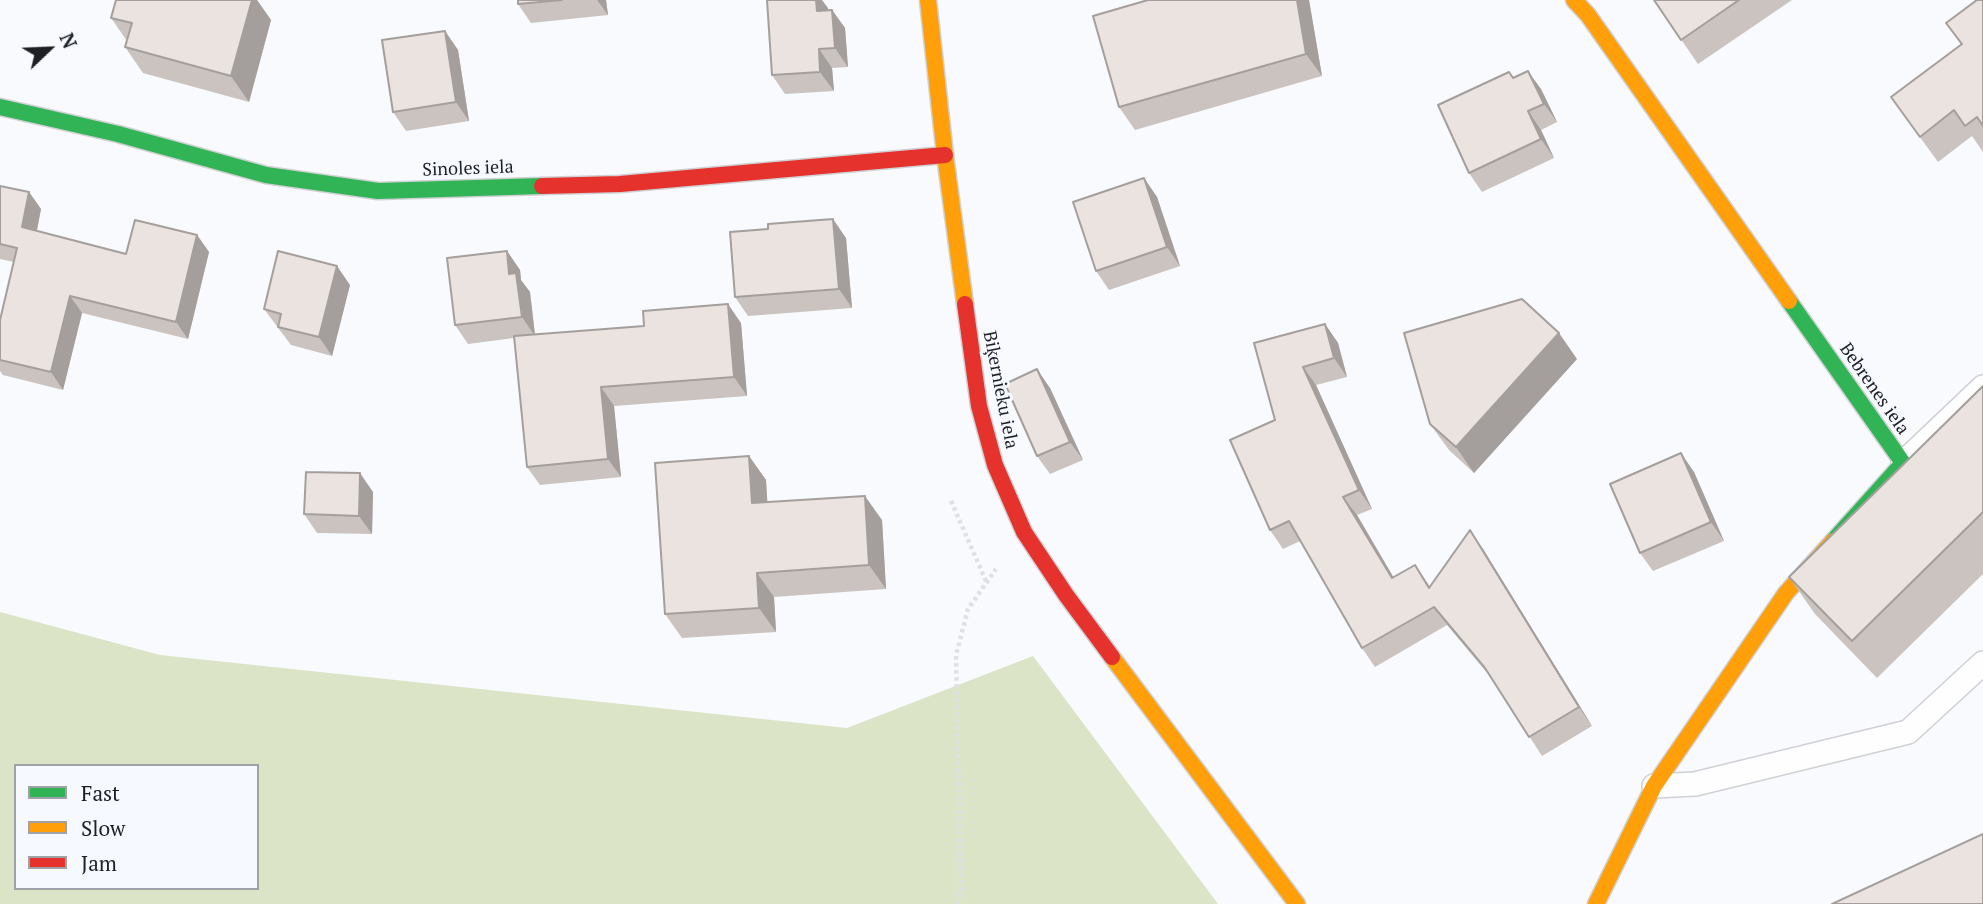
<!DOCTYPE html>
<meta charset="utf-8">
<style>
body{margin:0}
#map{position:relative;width:1983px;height:904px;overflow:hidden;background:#f8fafd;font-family:"PT Serif",serif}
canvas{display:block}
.legend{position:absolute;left:14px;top:764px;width:245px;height:126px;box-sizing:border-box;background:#f6f9ff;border:2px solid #a0a2a7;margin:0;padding:9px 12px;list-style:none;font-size:21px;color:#1f2024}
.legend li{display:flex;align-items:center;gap:14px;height:35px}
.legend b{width:35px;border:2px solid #a0a2a7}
.north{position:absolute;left:14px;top:14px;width:70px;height:70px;-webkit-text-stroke:5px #f6f9ff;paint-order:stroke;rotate:67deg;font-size:19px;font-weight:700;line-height:28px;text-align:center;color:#1f2024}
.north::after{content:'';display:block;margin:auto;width:24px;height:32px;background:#1f2024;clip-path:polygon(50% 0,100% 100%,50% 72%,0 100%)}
</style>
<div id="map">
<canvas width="1983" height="904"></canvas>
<ul class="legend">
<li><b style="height:9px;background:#30b455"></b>Fast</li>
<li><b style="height:9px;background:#ff9f0a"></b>Slow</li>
<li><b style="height:9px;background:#e5322d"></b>Jam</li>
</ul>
<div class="north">N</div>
</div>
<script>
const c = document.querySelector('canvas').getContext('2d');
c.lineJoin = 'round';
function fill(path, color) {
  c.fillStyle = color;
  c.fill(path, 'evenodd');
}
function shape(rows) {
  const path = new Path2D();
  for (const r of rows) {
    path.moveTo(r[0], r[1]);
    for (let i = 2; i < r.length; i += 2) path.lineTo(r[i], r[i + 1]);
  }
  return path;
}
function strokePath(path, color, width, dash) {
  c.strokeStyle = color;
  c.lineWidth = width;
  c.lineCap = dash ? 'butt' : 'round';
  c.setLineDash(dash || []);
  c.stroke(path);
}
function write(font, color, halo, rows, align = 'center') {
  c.font = font + ' "PT Serif",serif';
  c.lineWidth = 6;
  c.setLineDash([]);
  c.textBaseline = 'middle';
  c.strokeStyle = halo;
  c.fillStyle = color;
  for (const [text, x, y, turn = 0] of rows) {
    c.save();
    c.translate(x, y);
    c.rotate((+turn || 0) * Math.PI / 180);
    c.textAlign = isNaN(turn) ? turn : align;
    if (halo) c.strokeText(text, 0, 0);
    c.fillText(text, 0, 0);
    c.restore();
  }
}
const forest = shape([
 [0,612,160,655,847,728,1033,656,1218,904,0,904],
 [16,766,257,766,257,888,16,888]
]);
const path = shape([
 [951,501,986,581],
 [957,904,961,890,956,655,968,609,996,569]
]);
const lane = shape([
 [1903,463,1983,387],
 [1654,786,1695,784,1908,732,1983,663]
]);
const fast = shape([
 [0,107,118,134,266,175,378,191,542,186],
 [1789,301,1903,463,1833,541]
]);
const slow = shape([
 [928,0,945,155,965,304],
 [1574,0,1588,15,1789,301],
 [1112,657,1297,904],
 [1596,904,1654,786,1786,593,1833,541]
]);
const jam = shape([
 [542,186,620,184,945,155],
 [965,304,979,406,995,465,1024,532,1066,595,1112,657]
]);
const wall = shape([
 [116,0,257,0,271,20,249,102,143,73,125,47,127,41,111,18],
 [518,0,606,0,608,15,531,23,518,4],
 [1148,0,1309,0,1322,76,1135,130,1119,107],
 [1654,0,1792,0,1698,64],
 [1983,0,1983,152,1972,136,1938,162,1891,97,1961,45,1946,23],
 [828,8,828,10,832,10,845,28,848,67,832,68,834,91,785,94,772,75],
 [445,31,458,50,469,121,406,131,393,112],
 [1509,72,1513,78,1541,89,1557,122,1541,130,1554,158,1482,192,1469,173],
 [1144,178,1157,197,1180,266,1109,290,1096,271],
 [0,186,29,192,41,209,37,231,126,254,197,235,209,252,188,339,82,313,63,390,3,375,0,371,0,320,14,262,0,259],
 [846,238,852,308,748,316,735,297],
 [507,251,520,270,521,280,530,292,535,334,741,323,747,396,614,406,621,477,540,485,527,467,514,338,468,344,455,325],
 [350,285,332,356,291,345,264,309],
 [1325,324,1338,343,1347,377,1316,385,1372,509,1357,515,1393,577,1430,586,1483,549,1592,726,1542,756,1493,680,1447,625,1375,667,1362,648,1300,541,1283,549,1270,530,1275,420],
 [1577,359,1474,473,1449,450,1430,424],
 [1983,386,1983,574,1877,678,1815,614,1789,577],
 [1050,388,1083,460,1050,474,1037,456],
 [749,456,766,480,767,502,882,520,886,589,774,597,776,632,682,638,665,614],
 [1694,472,1724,541,1653,571,1640,553],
 [373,492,372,534,317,533,304,514]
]);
const shadedWall = shape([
 [252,0,257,0,271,20,249,102,231,76],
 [597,0,606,0,608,15],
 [816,0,822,0,828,8,830,29,817,11],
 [1297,0,1309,0,1322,76,1306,54],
 [832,10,845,28,848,67,835,48],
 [445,31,458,50,469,121,456,102],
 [819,49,832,68,834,91,820,72],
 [1528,71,1541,89,1557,122,1544,104],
 [1528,111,1541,130,1554,158,1541,139],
 [1144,178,1157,197,1180,266,1167,247],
 [29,192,41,209,34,244,22,227],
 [833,219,846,238,852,308,839,289],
 [197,235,209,252,188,339,176,322],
 [507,251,520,270,521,280,530,292,535,336,522,317,509,274],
 [337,266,350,285,332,356,319,337],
 [70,296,82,313,63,390,51,372],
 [728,304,741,323,747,396,734,377],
 [1325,324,1338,343,1347,377,1334,358],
 [1559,333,1577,359,1474,473,1456,447],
 [1303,367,1316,385,1372,509,1359,490],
 [1037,369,1050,388,1083,460,1070,442],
 [601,387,614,406,621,477,608,459],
 [1681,453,1694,472,1724,541,1711,522],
 [749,456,766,480,769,528,752,503],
 [360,473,373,492,372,534,359,516],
 [865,496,882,520,886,589,869,565],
 [1343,497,1357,515,1405,597,1392,578],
 [1470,530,1483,549,1592,726,1579,707],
 [1415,565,1428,584,1442,607,1429,588],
 [757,573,774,597,776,632,759,608]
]);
const building = shape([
 [116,0,252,0,231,76,125,47,132,23,111,18,116,0],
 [518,0,562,0,518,4,518,0],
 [767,0,816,0,817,11,832,10,835,48,819,49,820,72,772,75,767,0],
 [1148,0,1297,0,1306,54,1119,107,1093,16,1148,0],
 [1654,0,1739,0,1681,40,1654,0],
 [1977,0,1983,0,1983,126,1977,117,1965,126,1954,110,1920,137,1891,97,1962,44,1946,23,1977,0],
 [445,31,456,102,393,112,382,40,445,31],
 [1528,71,1544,104,1528,111,1541,139,1469,173,1438,105,1509,72,1513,78,1528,71],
 [1144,178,1167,247,1096,271,1073,202,1144,178],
 [0,186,29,192,22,227,126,254,135,220,197,235,176,322,70,296,51,372,0,360,0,320,17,248,0,244,0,186],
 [833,219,839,289,735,297,730,232,768,229,768,224,833,219],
 [278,251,337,266,319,337,278,327,281,314,264,309,278,251],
 [507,251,509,274,516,273,522,317,455,325,447,258,507,251],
 [1522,299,1559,333,1456,447,1430,424,1404,333,1522,299],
 [728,304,734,377,601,387,608,459,527,467,514,336,644,326,643,311,728,304],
 [1325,324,1334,358,1303,367,1359,490,1343,497,1392,578,1415,565,1429,588,1470,530,1579,707,1529,737,1485,668,1434,607,1362,648,1289,521,1270,530,1230,440,1275,420,1254,343,1325,324],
 [1037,369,1070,442,1037,456,1005,384,1037,369],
 [1983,386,1983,512,1852,641,1789,577,1983,386],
 [1681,453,1711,522,1640,553,1610,484,1681,453],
 [749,456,752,503,865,496,869,565,757,573,759,608,665,614,655,463,749,456],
 [306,472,360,473,359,516,304,514,306,472],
 [1983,834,1983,904,1832,904,1983,834]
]);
const streetNames = [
 ["Sinoles iela",468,169,-2],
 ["Bebrenes iela",1874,389,55],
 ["Biķernieku iela",1000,390,79]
];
fill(forest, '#dbe4c6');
strokePath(lane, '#cfd1d4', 26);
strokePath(fast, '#cfd1d4', 19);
strokePath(slow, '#cfd1d4', 19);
strokePath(jam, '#cfd1d4', 19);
strokePath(path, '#dee0e1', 4.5, [3.5, 3.5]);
strokePath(lane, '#fefeff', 23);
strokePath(fast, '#30b455', 16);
strokePath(slow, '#ff9f0a', 16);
strokePath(jam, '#e5322d', 16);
fill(wall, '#cac3c0');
fill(shadedWall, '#a49f9c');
fill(building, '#ebe3df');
strokePath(building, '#a49f9c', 2);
write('18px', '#1f2024', '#f6f9ff', streetNames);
</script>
